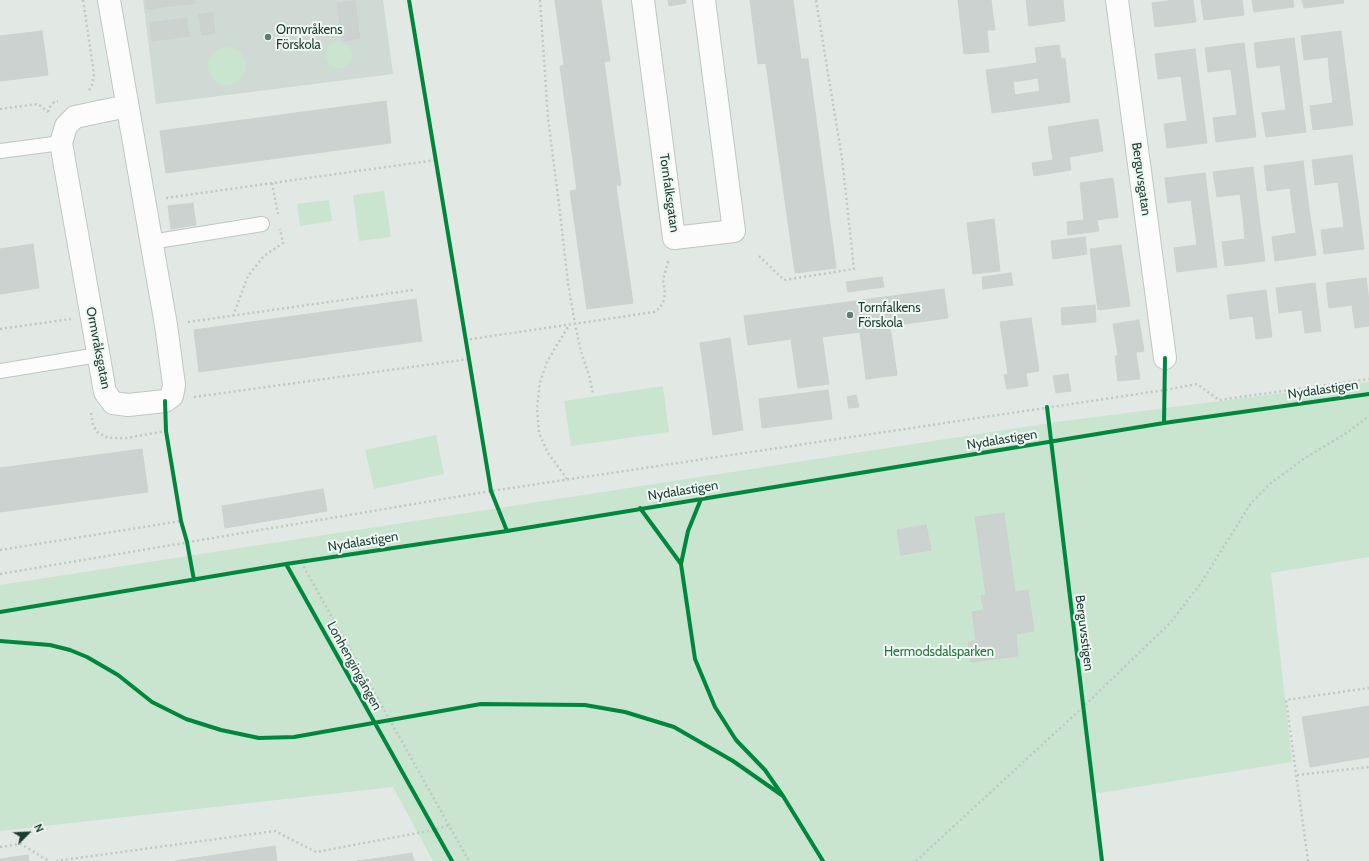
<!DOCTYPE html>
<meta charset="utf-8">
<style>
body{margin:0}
#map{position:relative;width:1369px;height:861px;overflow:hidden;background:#e2e9e5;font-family:Cabin,sans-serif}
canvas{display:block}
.north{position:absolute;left:8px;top:813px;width:40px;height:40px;-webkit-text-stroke:3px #eff8f3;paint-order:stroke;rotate:66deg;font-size:11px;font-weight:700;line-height:16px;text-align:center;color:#1e3d32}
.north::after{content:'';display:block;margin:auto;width:14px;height:18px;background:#1e3d32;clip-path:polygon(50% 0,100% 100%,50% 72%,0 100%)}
</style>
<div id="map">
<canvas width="1369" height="861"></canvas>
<div class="north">N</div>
</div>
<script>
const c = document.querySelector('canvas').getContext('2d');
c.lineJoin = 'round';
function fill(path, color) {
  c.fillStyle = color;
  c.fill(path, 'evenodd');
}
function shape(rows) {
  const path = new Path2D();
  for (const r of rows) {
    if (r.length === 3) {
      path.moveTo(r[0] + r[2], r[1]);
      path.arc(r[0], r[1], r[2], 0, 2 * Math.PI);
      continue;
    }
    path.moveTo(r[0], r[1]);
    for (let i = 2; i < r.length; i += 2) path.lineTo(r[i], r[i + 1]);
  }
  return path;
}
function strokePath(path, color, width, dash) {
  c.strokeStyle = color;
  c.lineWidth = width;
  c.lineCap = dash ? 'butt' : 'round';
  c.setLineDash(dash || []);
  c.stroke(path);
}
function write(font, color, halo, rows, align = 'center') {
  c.font = font + ' Cabin,sans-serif';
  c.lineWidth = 4;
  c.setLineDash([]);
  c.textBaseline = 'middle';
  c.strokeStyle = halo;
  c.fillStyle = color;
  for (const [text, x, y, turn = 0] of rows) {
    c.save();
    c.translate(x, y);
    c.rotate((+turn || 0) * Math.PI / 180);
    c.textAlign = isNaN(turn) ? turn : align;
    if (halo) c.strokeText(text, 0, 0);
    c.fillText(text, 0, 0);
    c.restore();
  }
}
const built = shape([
 [143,0,383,0,393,74,156,104]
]);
const green = shape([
 [339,55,13],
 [227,66,19],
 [384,191,391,237,359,241,353,195],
 [329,200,332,221,300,226,297,204],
 [1369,382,1369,557,1271,573,1292,762,1093,794,1103,861,433,861,393,787,0,831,0,585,1056,422],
 [663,386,669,432,571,446,564,401],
 [436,435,444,474,374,489,365,450]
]);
const building = shape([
 [146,0,195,0,195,3,147,9,146,0],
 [555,0,601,0,610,61,604,62,621,185,616,186,633,303,587,309,570,191,577,190,560,66,564,65,555,0],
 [668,0,685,0,686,3,669,6,668,0],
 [750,0,793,0,801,59,808,59,836,268,795,273,766,63,758,64,750,0],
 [958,0,991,0,995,30,987,30,989,52,964,54,958,0],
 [1026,0,1063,0,1065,21,1029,26,1026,0],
 [1174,0,1193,0,1196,22,1155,27,1152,3,1174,0],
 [1201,0,1242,0,1244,15,1204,20,1201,0],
 [1252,0,1293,0,1294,7,1254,12,1252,0],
 [1302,0,1343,0,1344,3,1304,8,1302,0],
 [355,1,360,38,343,41,337,3,355,1],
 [212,13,215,33,202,35,198,15,212,13],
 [186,18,189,36,152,41,150,23,186,18],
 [42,31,48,75,0,81,0,36,42,31],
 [1341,31,1347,78,1330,80,1328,57,1304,60,1301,36,1341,31],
 [1294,38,1300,85,1283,88,1280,65,1257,68,1254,43,1294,38],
 [1244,43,1250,90,1234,92,1231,69,1208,72,1205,48,1244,43],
 [1059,45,1061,59,1065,58,1070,102,992,113,986,70,1037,63,1035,48,1059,45],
 [1038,78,1040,91,1015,95,1013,82,1038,78],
 [1195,49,1201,96,1184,99,1181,76,1158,79,1155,54,1195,49],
 [1347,78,1353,125,1313,130,1310,106,1333,103,1330,80,1347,78],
 [1300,85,1306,132,1266,137,1262,113,1286,110,1283,88,1300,85],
 [1250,90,1256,137,1216,142,1213,118,1237,115,1234,92,1250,90],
 [1201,96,1207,143,1167,148,1164,124,1187,121,1184,99,1201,96],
 [386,101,391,143,166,173,160,131,386,101],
 [1098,119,1103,151,1069,157,1071,170,1034,176,1032,163,1053,160,1048,127,1098,119],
 [1352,155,1358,202,1341,205,1338,182,1315,185,1312,160,1352,155],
 [1303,161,1309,209,1293,211,1290,188,1267,191,1264,166,1303,161],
 [1253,167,1259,215,1243,217,1240,194,1217,197,1213,172,1253,167],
 [1205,173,1211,220,1194,222,1191,200,1168,203,1165,178,1205,173],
 [1113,178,1118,217,1097,220,1099,231,1068,235,1067,222,1084,220,1080,183,1113,178],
 [1358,202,1364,249,1324,254,1321,230,1344,227,1341,205,1358,202],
 [193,203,196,225,171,229,168,206,193,203],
 [1309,209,1316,255,1275,261,1272,237,1296,233,1293,211,1309,209],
 [1259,215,1265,261,1225,266,1222,242,1245,239,1243,217,1259,215],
 [994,219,1000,271,973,274,967,223,994,219],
 [1211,220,1217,267,1177,272,1174,248,1197,245,1194,222,1211,220],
 [1085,237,1087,254,1053,259,1051,241,1085,237],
 [33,244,39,288,0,294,0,249,33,244],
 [1121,245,1130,306,1098,310,1090,249,1121,245],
 [1011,273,1013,285,983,289,982,277,1011,273],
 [882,277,884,287,848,292,846,282,882,277],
 [1366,278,1369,301,1369,326,1355,328,1352,305,1329,308,1326,283,1366,278],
 [1315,283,1321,331,1305,333,1302,310,1279,313,1276,288,1315,283],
 [944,289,948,318,890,326,897,375,866,379,860,332,822,337,829,384,798,388,791,339,748,345,744,316,944,289],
 [1266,290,1272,337,1256,339,1253,316,1230,319,1227,295,1266,290],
 [416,299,422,341,199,372,194,330,416,299],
 [1095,305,1096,322,1062,325,1061,308,1095,305],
 [1031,318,1039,371,1026,373,1028,386,1007,389,1004,375,1008,374,1000,322,1031,318],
 [1139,320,1144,351,1118,355,1113,324,1139,320],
 [730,338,743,430,713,435,700,343,730,338],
 [1136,353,1140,379,1118,381,1115,356,1136,353],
 [1068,374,1071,391,1056,393,1053,376,1068,374],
 [828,390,832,419,762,428,759,399,828,390],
 [856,395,859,407,849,408,847,397,856,395],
 [142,449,148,492,0,512,0,468,142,449],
 [323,489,327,511,225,528,222,506,323,489],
 [1004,513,1015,592,1028,590,1034,631,1016,634,1018,656,971,662,968,642,976,641,972,612,984,610,981,596,986,595,975,517,1004,513],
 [926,525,931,550,901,555,897,530,926,525],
 [1369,706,1369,757,1310,767,1302,717,1369,706],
 [275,846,277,861,175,861,236,852,275,846],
 [412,853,414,861,357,861,380,858,412,853],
 [28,855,29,861,0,861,0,859,28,855]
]);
const path = shape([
 [83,0,94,74,92,85,88,92],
 [540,0,548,118,559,204,568,283,575,324,581,352,589,375,593,394],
 [0,109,38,104,48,112],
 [48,112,49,108,54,102,58,101],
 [272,183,278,214],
 [166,198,436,160],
 [759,256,784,280,854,269,842,158,816,0],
 [233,316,248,276,264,256,283,243,280,229],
 [188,322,413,290],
 [0,329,71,319],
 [465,340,654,312,660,308,664,300,665,293,663,280,669,258],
 [194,397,469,359],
 [91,413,93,425,97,432,108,438,126,438,166,431],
 [567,479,548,453,539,433,537,408,540,382,547,362,569,325],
 [0,550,181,521],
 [301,562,469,861],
 [0,574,491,491,1165,390,1197,384,1219,400,1369,379],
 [1297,775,1369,767],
 [0,847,21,844,49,861],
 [56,861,275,831,316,852,434,830,449,825],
 [916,861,1083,707,1170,623,1201,583,1251,503,1271,483,1305,458,1348,432,1369,416],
 [1308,861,1286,700,1369,688]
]);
const lane = shape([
 [0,151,61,143],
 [151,242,262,224],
 [0,371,98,355]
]);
const street = shape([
 [109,0,166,325,174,385,172,396,165,401,128,405,113,403,105,392,61,143,66,126,75,117,127,106],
 [643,0,674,238,734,231,704,0],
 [1117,0,1165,358]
]);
const cycleway = shape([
 [409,0,491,491,507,531],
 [165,401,166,431,181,521,187,542,194,580],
 [1047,407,1102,861],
 [1164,423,1165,358],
 [640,508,681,564,695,659,715,707,736,740,765,770,783,796,823,861],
 [286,564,452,861],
 [681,564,688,531,701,499],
 [0,612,286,564,507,531,1164,423,1369,394],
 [0,641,50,645,70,650,87,657,118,675,152,702,186,719,221,730,259,738,294,737,481,704,585,705,625,712,674,727,733,761,783,796]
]);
const markers = [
 [268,37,4,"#637971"],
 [850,315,4,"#637971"]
];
const poiNames = [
 ["Ormvråkens",276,30],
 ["Förskola",276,45],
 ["Tornfalkens",858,308],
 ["Förskola",858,323]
];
const streetNames = [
 ["Berguvsgatan",1141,179,82],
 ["Tornfalksgatan",669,193,82],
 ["Ormvråksgatan",98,348,79],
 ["Nydalastigen",1323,390,-8],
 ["Nydalastigen",1002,440,-9],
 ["Nydalastigen",683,491,-9],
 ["Nydalastigen",363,542,-9],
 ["Berguvsstigen",1084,633,83],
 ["Lonhengingången",354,666,61]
];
const parkNames = [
 ["Hermodsdalsparken",939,652]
];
fill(built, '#cfdad4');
fill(green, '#c9e4cf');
fill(building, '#ccd2cf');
strokePath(building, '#cbd2ce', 1);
strokePath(lane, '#bfc6c2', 16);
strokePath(street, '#bfc6c2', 24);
strokePath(path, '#bfc9c4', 2.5, [2, 3]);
strokePath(lane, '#fbfcfb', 14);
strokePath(street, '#fbfcfb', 22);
strokePath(cycleway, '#00873e', 4);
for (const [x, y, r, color] of markers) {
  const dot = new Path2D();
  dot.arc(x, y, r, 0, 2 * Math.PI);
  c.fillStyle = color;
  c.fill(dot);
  strokePath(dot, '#eff8f3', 1.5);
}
write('13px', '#1e3d32', '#eff8f3', poiNames, 'left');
write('13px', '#1e3d32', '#eff8f3', streetNames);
write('13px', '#25773d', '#eff8f3', parkNames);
</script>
